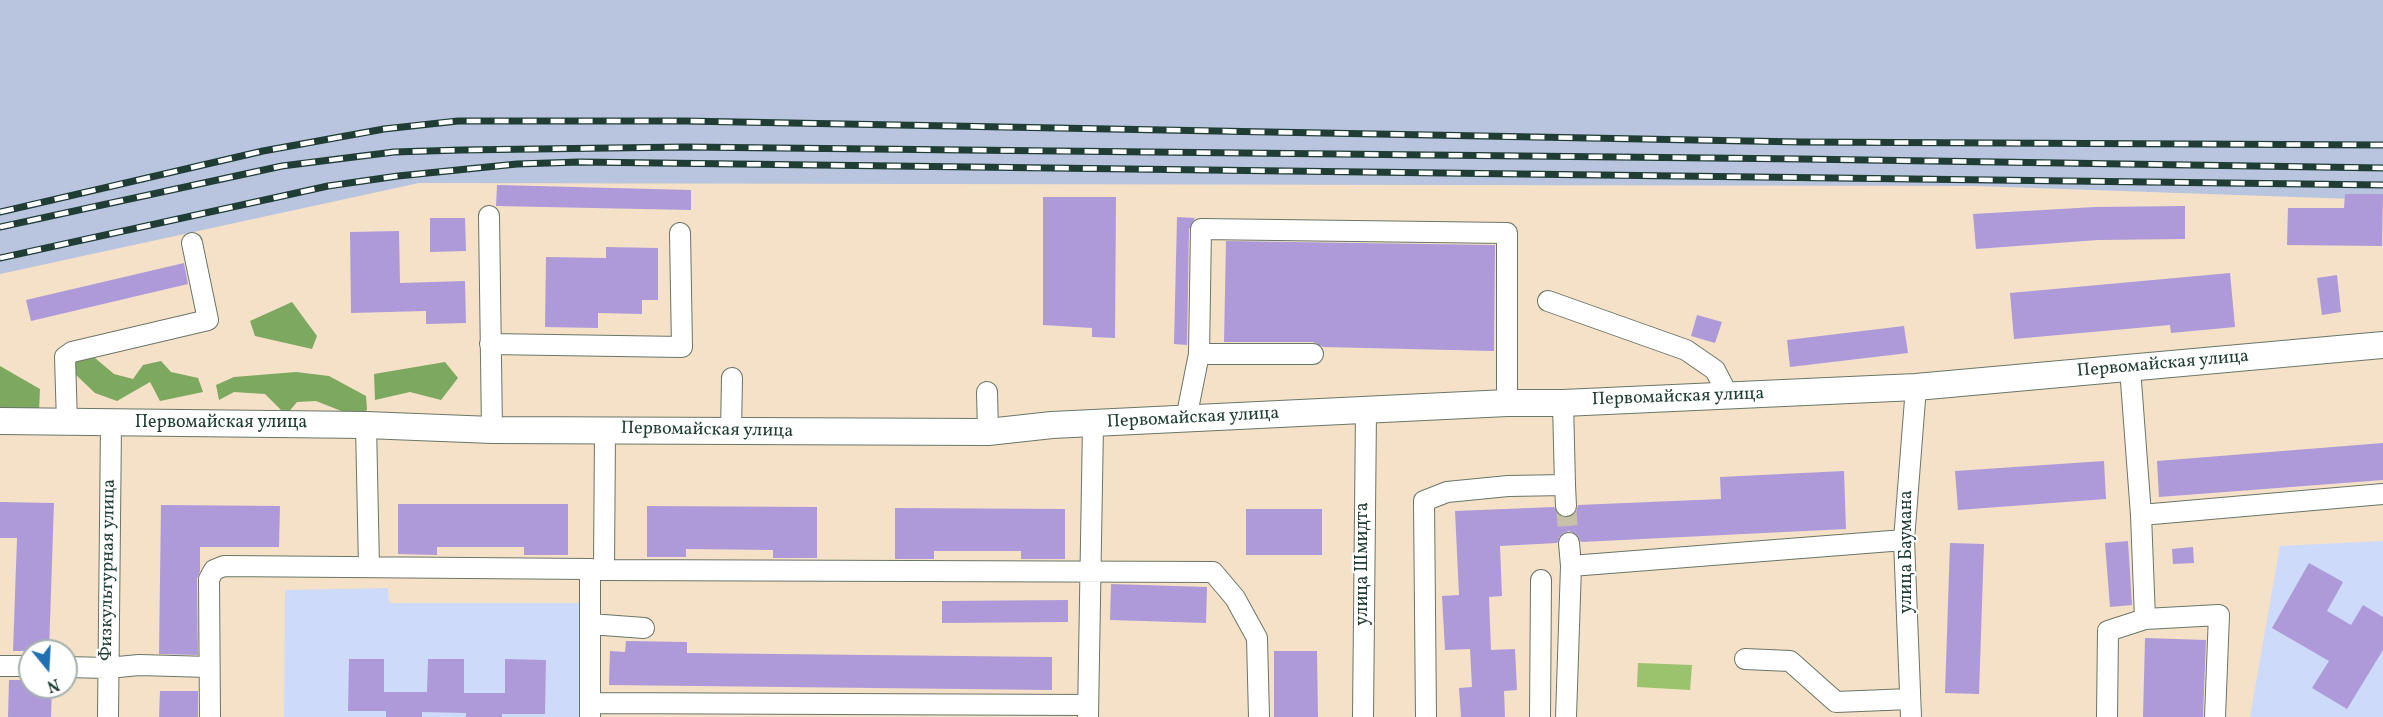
<!DOCTYPE html>
<meta charset="utf-8">
<style>
body{margin:0}
#map{position:relative;width:2383px;height:717px;overflow:hidden;background:#f4e1c7;font-family:Vollkorn,serif}
canvas{display:block}
.north{position:absolute;left:18px;top:639px;width:60px;height:60px;box-sizing:border-box;background:#fff;border:2px solid #a5b1ae;border-radius:50%;rotate:162deg;font-size:16px;font-weight:700;line-height:24px;text-align:center;color:#1f3d34}
.north::after{content:'';display:block;margin:auto;width:21px;height:27px;background:#1f6fb2;clip-path:polygon(50% 0,100% 100%,50% 72%,0 100%)}
</style>
<div id="map">
<canvas width="2383" height="717"></canvas>
<div class="north">N</div>
</div>
<script>
const c = document.querySelector('canvas').getContext('2d');
c.lineJoin = 'round';
function fill(path, color) {
  c.fillStyle = color;
  c.fill(path, 'evenodd');
}
function shape(rows) {
  const path = new Path2D();
  for (const r of rows) {
    path.moveTo(r[0], r[1]);
    for (let i = 2; i < r.length; i += 2) path.lineTo(r[i], r[i + 1]);
  }
  return path;
}
function strokePath(path, color, width, dash) {
  c.strokeStyle = color;
  c.lineWidth = width;
  c.lineCap = dash ? 'butt' : 'round';
  c.setLineDash(dash || []);
  c.stroke(path);
}
function write(font, color, halo, rows, align = 'center') {
  c.font = font + ' Vollkorn,serif';
  c.lineWidth = 4.5;
  c.setLineDash([]);
  c.textBaseline = 'middle';
  c.strokeStyle = halo;
  c.fillStyle = color;
  for (const [text, x, y, turn = 0] of rows) {
    c.save();
    c.translate(x, y);
    c.rotate((+turn || 0) * Math.PI / 180);
    c.textAlign = isNaN(turn) ? turn : align;
    if (halo) c.strokeText(text, 0, 0);
    c.fillText(text, 0, 0);
    c.restore();
  }
}
const built = shape([
 [2383,541,2383,717,2250,717,2280,546],
 [388,588,389,603,580,603,579,717,284,717,285,590]
]);
const industrial = shape([
 [0,0,2383,0,2383,200,1976,186,419,183,0,274]
]);
const green = shape([
 [1638,663,1692,665,1690,690,1637,687]
]);
const forest = shape([
 [292,302,317,336,312,349,255,336,250,321],
 [89,353,114,374,133,379,143,365,161,361,171,372,198,378,203,392,160,401,150,382,117,401,95,393,75,374,75,360],
 [445,362,458,378,441,400,410,392,375,400,374,374],
 [0,366,40,389,39,412,0,407],
 [296,372,329,376,366,396,367,410,354,416,316,401,297,402,286,415,265,394,234,392,219,400,216,385,234,377]
]);
const building = shape([
 [497,185,691,190,691,210,496,206],
 [2345,194,2383,194,2382,246,2287,245,2288,208,2344,208],
 [1043,197,1116,197,1115,338,1092,337,1092,328,1043,325],
 [2185,206,2185,239,2098,240,1976,249,1973,214,2095,207],
 [1177,217,1195,218,1189,229,1187,345,1174,344],
 [430,218,465,218,466,251,430,252],
 [399,231,400,283,465,281,466,323,426,324,426,311,351,313,350,232],
 [1226,241,1495,245,1494,351,1323,347,1313,342,1224,342],
 [606,247,658,248,658,300,642,300,642,314,598,313,598,328,545,327,546,257,606,258],
 [184,263,188,284,31,321,26,300],
 [2230,273,2235,327,2171,333,2170,325,2014,339,2010,293],
 [2337,275,2341,312,2322,315,2317,278],
 [1697,315,1722,322,1715,343,1691,336],
 [1904,326,1908,353,1790,367,1787,340],
 [2383,443,2383,480,2159,497,2157,461],
 [2104,461,2106,499,1958,510,1955,471],
 [1844,471,1846,529,1581,542,1578,536,1569,531,1562,534,1557,543,1500,546,1502,596,1489,597,1491,650,1515,649,1517,690,1504,691,1505,717,1461,717,1459,688,1472,687,1470,649,1445,650,1442,596,1459,595,1455,511,1554,507,1560,516,1567,518,1576,512,1578,505,1721,499,1720,477],
 [0,502,54,503,49,651,13,651,17,538,0,538],
 [398,504,568,504,568,555,524,555,524,547,437,547,437,555,398,554],
 [161,505,280,506,279,547,200,547,200,571,197,579,198,655,159,654],
 [647,506,817,507,817,558,773,558,773,550,686,549,686,557,647,557],
 [895,508,1065,509,1065,559,1021,559,1021,551,934,551,934,559,895,559],
 [1246,509,1322,509,1322,555,1246,555],
 [2128,541,2132,605,2110,607,2105,543],
 [1950,543,1984,544,1979,694,1945,693],
 [2193,547,2194,563,2173,564,2172,549],
 [2309,563,2343,582,2327,611,2351,625,2363,605,2383,617,2383,650,2347,709,2312,688,2329,661,2272,628],
 [1111,584,1207,587,1206,623,1110,620],
 [1068,600,1068,622,942,623,942,601],
 [2145,638,2206,640,2203,717,2143,717],
 [626,641,687,642,687,653,1052,657,1052,690,609,685,610,651,625,652],
 [1274,651,1317,651,1318,717,1274,717],
 [349,659,384,659,384,692,427,692,428,659,464,659,464,693,505,693,505,659,546,660,545,714,502,714,502,717,466,717,466,713,422,712,422,717,386,717,386,711,348,711],
 [9,680,30,680,30,687,52,687,51,717,8,717],
 [160,691,198,691,198,717,159,717]
]);
const minorTunnel = shape([
 [1566,506,1569,543]
]);
const minor = shape([
 [489,216,492,430],
 [1548,301,1686,350,1715,370,1729,397],
 [490,344,682,347,680,233],
 [1199,354,1313,354],
 [2130,368,2141,515,2145,619],
 [987,392,988,432],
 [1186,419,1199,354,1201,229,1507,233,1507,403],
 [67,423,65,357,72,352,208,320,192,243],
 [366,425,369,567],
 [731,432,732,378],
 [1565,485,1566,506],
 [2141,515,2383,494],
 [1569,543,1571,566],
 [604,570,1213,572,1235,598,1257,638,1259,717],
 [590,624,644,628],
 [1745,659,1790,661,1836,702,1910,699],
 [0,666,30,666],
 [66,667,108,668,139,665,209,667],
 [590,703,1088,705],
 [1088,716,1093,425],
 [108,717,111,424],
 [210,717,209,579,214,570,224,566,590,569],
 [590,717,590,569,604,570,605,429],
 [1363,717,1366,411],
 [1426,717,1424,501,1447,492,1508,486,1565,485,1563,403],
 [1540,717,1541,580],
 [1566,717,1571,566,1904,540],
 [1911,717,1904,540,1916,387],
 [2107,717,2108,631,2145,619,2219,615,2215,717]
]);
const major = shape([
 [0,421,366,425,492,430,988,432,1052,425,1507,403,1563,403,1916,387,2383,345]
]);
const rail = shape([
 [0,212,263,151,384,129,458,121,685,121,1801,142,2383,145],
 [0,227,282,166,394,152,461,150,685,147,1802,159,2383,168],
 [0,258,328,186,398,176,517,164,580,162,2383,185]
]);
const streetNames = [
 ["Первомайская улица",2163,365,-5],
 ["Первомайская улица",1678,398,-2],
 ["Первомайская улица",1193,419,-3],
 ["Первомайская улица",221,424],
 ["Первомайская улица",707,431,1],
 ["улица Баумана",1908,552,-90],
 ["улица Шмидта",1364,564,-90],
 ["Физкультурная улица",109,570,-89]
];
fill(built, '#cedafa');
fill(industrial, '#b9c4de');
fill(green, '#9bc26d');
fill(forest, '#7ca860');
fill(building, '#ae9ad9');
strokePath(minorTunnel, '#c9c0aa', 20, [20, 10]);
strokePath(minor, '#6a7667', 22);
strokePath(major, '#6a7667', 28);
strokePath(minor, '#fff', 20);
strokePath(major, '#fff', 26);
strokePath(rail, '#1f3d34', 7);
strokePath(rail, '#fff', 4.5, [14]);
write('18px', '#1f3d34', '#fff', streetNames);
</script>
